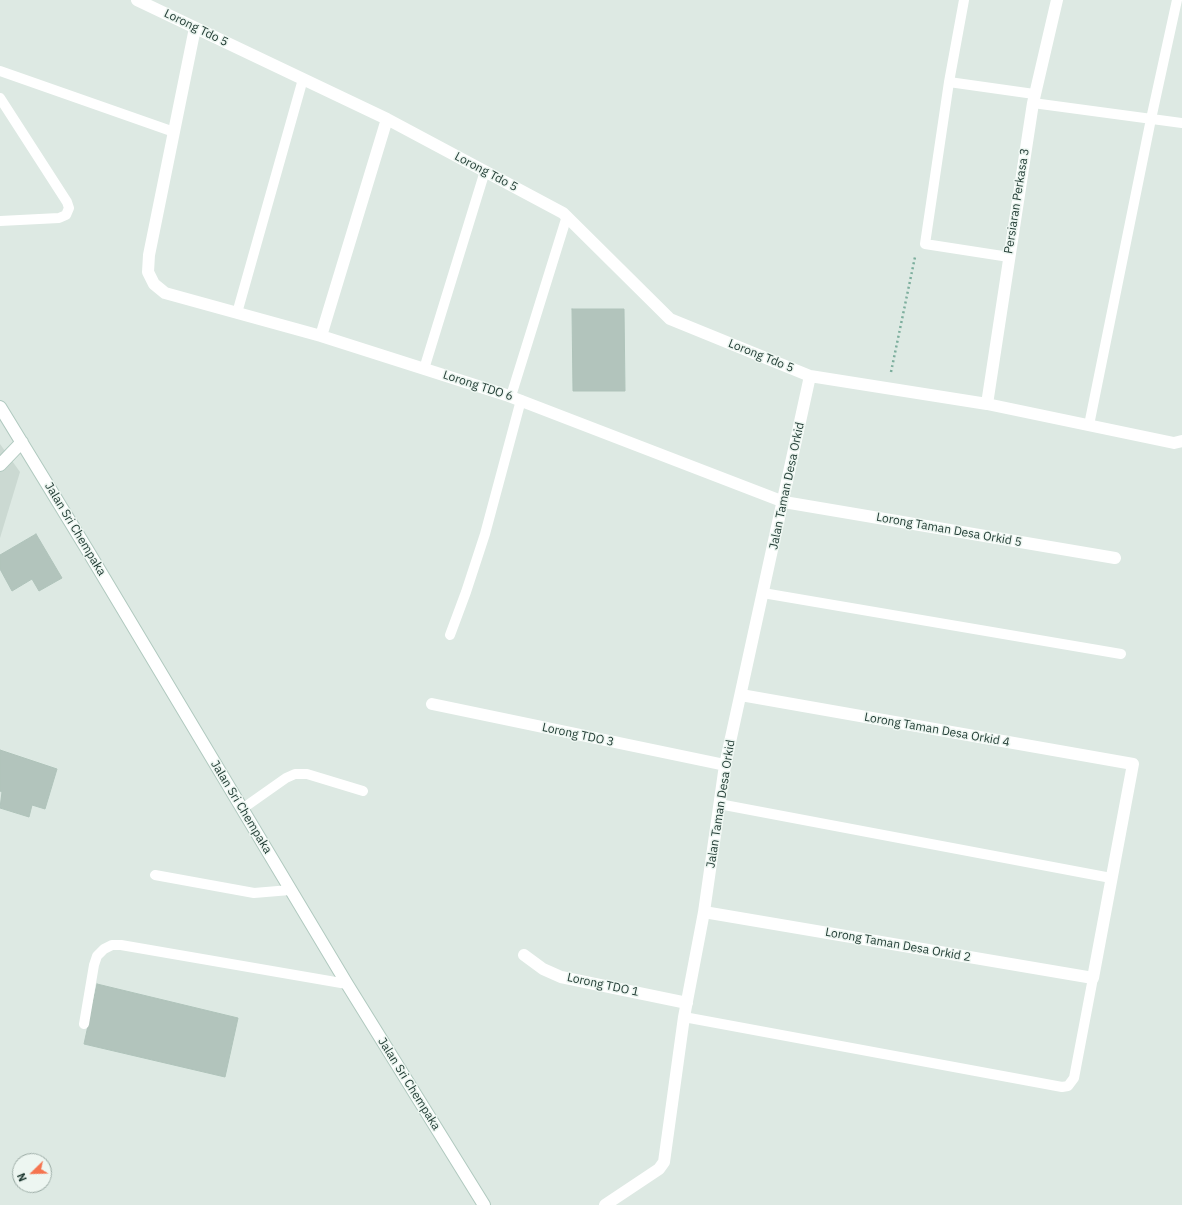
<!DOCTYPE html>
<style>
body{margin:0}
#map{position:relative;width:1182px;height:1205px;overflow:hidden;background:#dde9e3;font-family:"IBM Plex Sans",sans-serif}
canvas{display:block}
.north{position:absolute;left:12px;top:1153px;width:40px;height:40px;box-sizing:border-box;background:#edf6f1;border:1px solid #9aaaa4;border-radius:50%;rotate:247deg;font-size:11px;font-weight:700;line-height:16px;text-align:center;color:#1e3931}
.north::after{content:'';display:block;margin:auto;width:14px;height:18px;background:#f5744f;clip-path:polygon(50% 0,100% 100%,50% 72%,0 100%)}
</style>
<div id="map">
<canvas width="1182" height="1205"></canvas>
<div class="north">N</div>
</div>
<script>
const c = document.querySelector('canvas').getContext('2d');
c.lineJoin = 'round';
function fill(path, color) {
  c.fillStyle = color;
  c.fill(path, 'evenodd');
}
function shape(rows) {
  const path = new Path2D();
  for (const r of rows) {
    path.moveTo(r[0], r[1]);
    for (let i = 2; i < r.length; i += 2) path.lineTo(r[i], r[i + 1]);
  }
  return path;
}
function strokePath(path, color, width, dash) {
  c.strokeStyle = color;
  c.lineWidth = width;
  c.lineCap = dash ? 'butt' : 'round';
  c.setLineDash(dash || []);
  c.stroke(path);
}
function write(font, color, halo, rows, align = 'center') {
  c.font = font + ' "IBM Plex Sans",sans-serif';
  c.lineWidth = 3;
  c.setLineDash([]);
  c.textBaseline = 'middle';
  c.strokeStyle = halo;
  c.fillStyle = color;
  for (const [text, x, y, turn = 0] of rows) {
    c.save();
    c.translate(x, y);
    c.rotate((+turn || 0) * Math.PI / 180);
    c.textAlign = isNaN(turn) ? turn : align;
    if (halo) c.strokeText(text, 0, 0);
    c.fillText(text, 0, 0);
    c.restore();
  }
}
const built = shape([
 [0,444,20,472,0,538]
]);
const building = shape([
 [572,309,624,309,625,391,573,391,572,309],
 [36,534,62,578,39,591,32,579,12,591,0,569,0,555,36,534],
 [0,750,57,769,45,809,32,805,29,817,0,808,2,792,0,791,0,750],
 [97,984,238,1018,225,1077,84,1044,97,984]
]);
const path = shape([
 [891,372,915,257]
]);
const lane = shape([
 [964,0,949,82,925,244,1009,257],
 [0,71,174,132],
 [949,82,1034,94],
 [0,98,67,202,69,208,66,215,59,218,0,221],
 [1033,103,1182,123],
 [237,313,303,79],
 [424,369,485,171],
 [511,396,567,216],
 [1089,425,1151,119,1177,0],
 [763,593,1121,654],
 [450,635,466,592,485,534,521,400],
 [719,804,1111,878],
 [242,809,286,778,295,774,307,774,363,791],
 [155,875,254,893,290,890],
 [684,1017,1062,1087,1068,1086,1074,1078,1093,978],
 [84,1024,94,965,97,956,104,949,112,945,121,945,347,984]
]);
const street = shape([
 [137,0,387,119,563,213,670,319,810,376,987,404,1174,443,1182,441],
 [195,28,149,255,148,272,154,284,165,293,321,336,506,395,784,502,1115,558],
 [321,336,387,119],
 [987,404,1033,103,1057,0],
 [432,704,725,765],
 [704,912,1093,978,1133,764,741,695],
 [524,955,543,969,561,977,687,1003],
 [605,1205,659,1169,664,1162,684,1017,704,912,725,765,810,376]
]);
const secondary = shape([
 [0,407,88,551,347,984,484,1205],
 [0,465,22,442]
]);
const streetNames = [
 ["Lorong Tdo 5",196,28,26],
 ["Lorong Tdo 5",486,172,28],
 ["Persiaran Perkasa 3",1017,201,-81],
 ["Lorong Tdo 5",761,356,22],
 ["Lorong TDO 6",478,386,18],
 ["Jalan Taman Desa Orkid",787,486,-78],
 ["Jalan Sri Chempaka",75,529,59],
 ["Lorong Taman Desa Orkid 5",949,530,10],
 ["Lorong Taman Desa Orkid 4",937,730,10],
 ["Lorong TDO 3",578,735,12],
 ["Jalan Taman Desa Orkid",721,804,-81],
 ["Jalan Sri Chempaka",241,807,59],
 ["Lorong Taman Desa Orkid 2",898,945,10],
 ["Lorong TDO 1",603,985,12],
 ["Jalan Sri Chempaka",409,1084,58]
];
fill(built, '#cbd9d2');
fill(building, '#b2c4bc');
strokePath(building, '#afc3ba', 1);
strokePath(secondary, '#b0c9bf', 14);
strokePath(path, '#7cae9d', 2.5, [2, 3]);
strokePath(lane, '#fff', 10);
strokePath(street, '#fff', 12);
strokePath(secondary, '#fff', 12);
write('12px', '#1e3931', '#edf6f1', streetNames);
</script>
